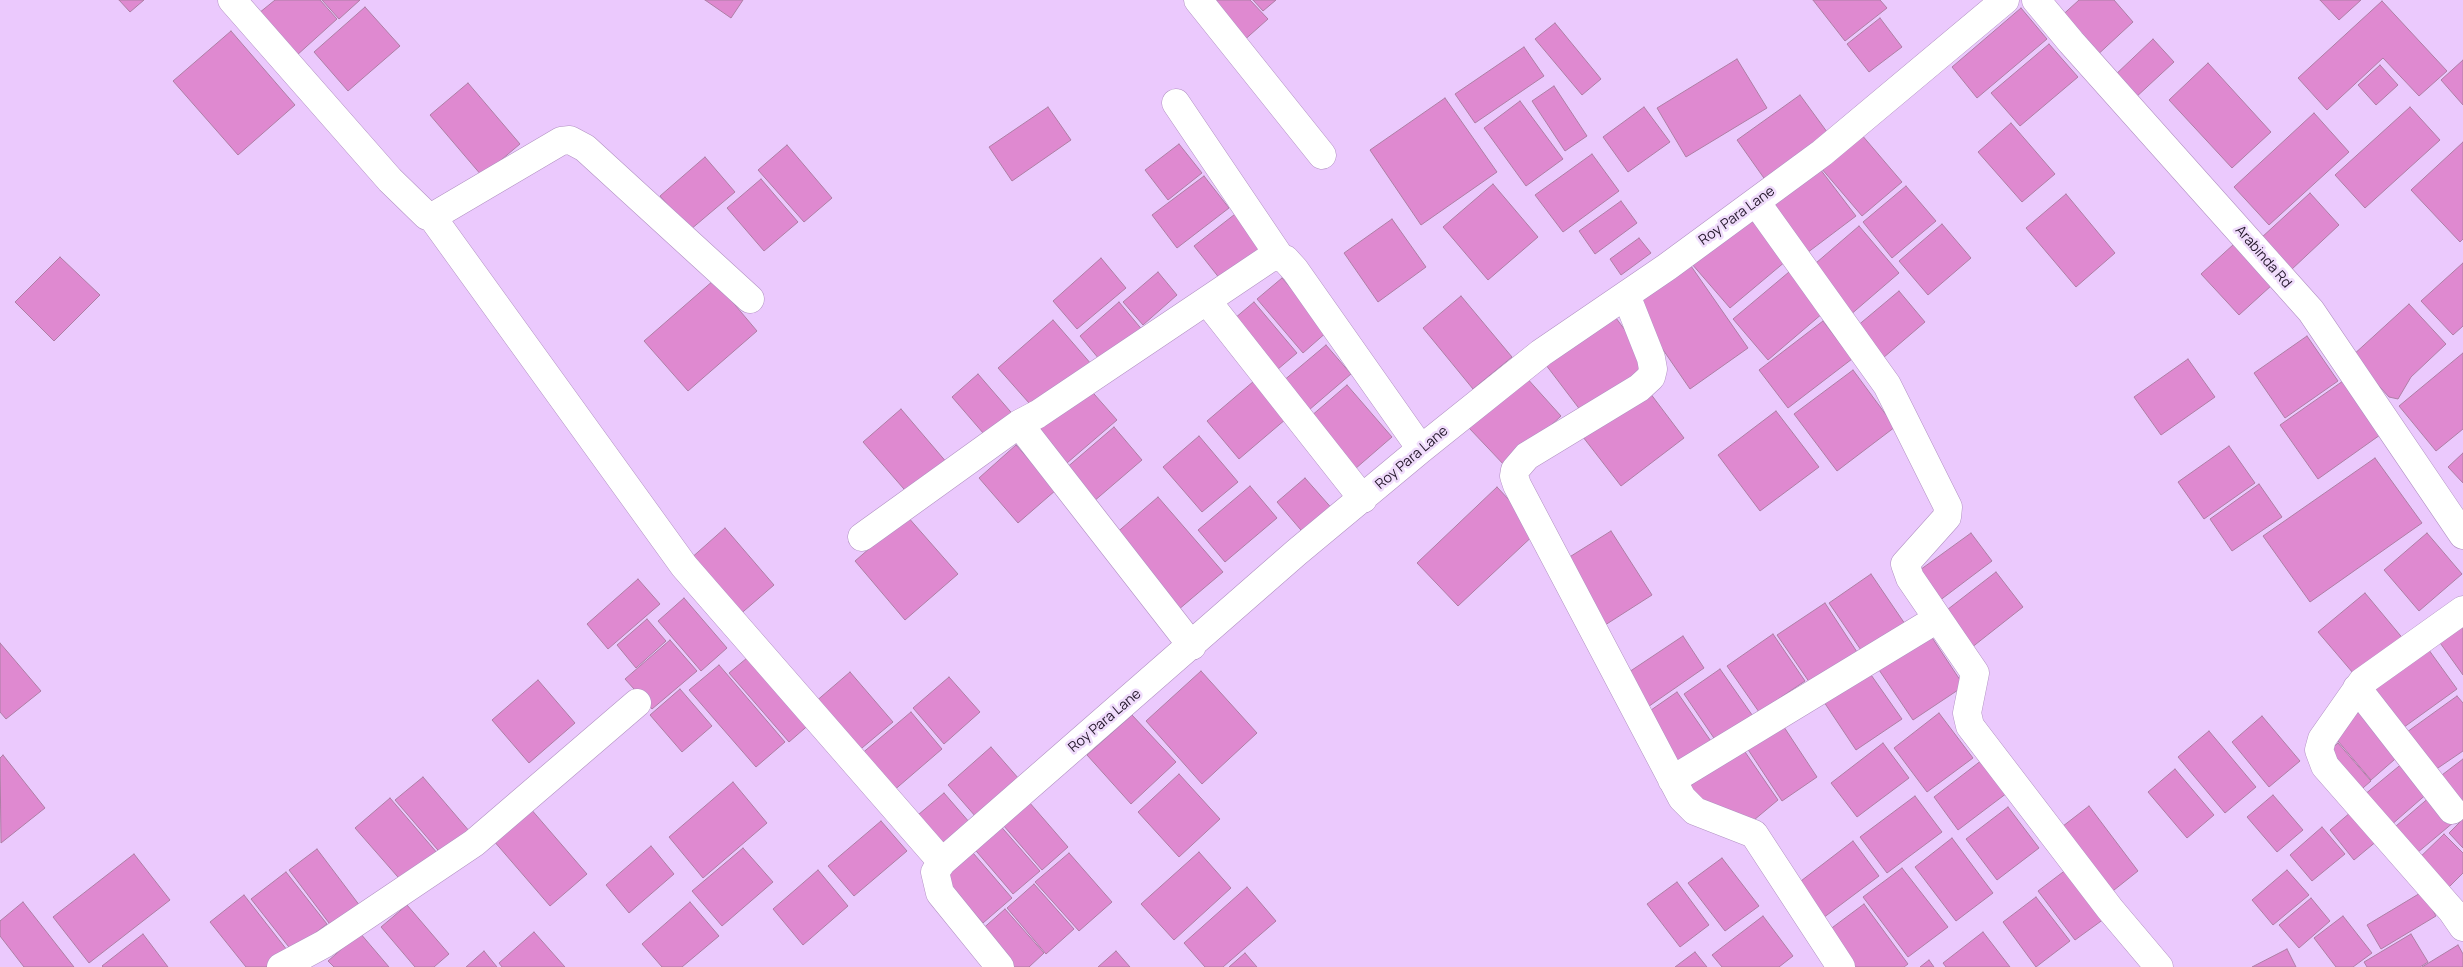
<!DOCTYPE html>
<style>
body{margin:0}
canvas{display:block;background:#ebc9fd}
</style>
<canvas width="2463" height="967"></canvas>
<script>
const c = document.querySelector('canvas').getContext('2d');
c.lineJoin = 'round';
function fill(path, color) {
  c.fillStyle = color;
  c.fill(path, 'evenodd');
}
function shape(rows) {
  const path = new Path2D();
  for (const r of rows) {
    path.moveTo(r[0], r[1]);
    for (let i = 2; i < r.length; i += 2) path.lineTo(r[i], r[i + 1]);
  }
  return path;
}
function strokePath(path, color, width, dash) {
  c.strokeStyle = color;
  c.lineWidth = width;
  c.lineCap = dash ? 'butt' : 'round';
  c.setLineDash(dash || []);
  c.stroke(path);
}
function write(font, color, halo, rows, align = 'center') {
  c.font = font + ' Manrope,sans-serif';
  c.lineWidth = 5;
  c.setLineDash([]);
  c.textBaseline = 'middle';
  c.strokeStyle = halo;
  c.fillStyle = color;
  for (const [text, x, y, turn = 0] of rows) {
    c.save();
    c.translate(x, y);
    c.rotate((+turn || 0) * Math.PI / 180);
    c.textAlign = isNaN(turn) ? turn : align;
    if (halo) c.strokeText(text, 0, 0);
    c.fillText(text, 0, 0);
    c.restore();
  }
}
const building = shape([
 [119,0,144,0,130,12,119,0],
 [275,0,320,0,337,19,296,56,259,13,275,0],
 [322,0,360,0,339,19,322,0],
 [705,0,743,0,731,18,705,0],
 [1202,0,1250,0,1268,19,1241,43,1202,0],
 [1253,0,1276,0,1263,11,1253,0],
 [1813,0,1880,0,1887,8,1845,41,1813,0],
 [2079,0,2114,0,2133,22,2093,59,2057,20,2079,0],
 [2320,0,2361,0,2339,20,2320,0],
 [2382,1,2447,71,2419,96,2383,58,2327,110,2298,78,2382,1],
 [365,7,400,46,348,91,314,52,365,7],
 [2021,8,2047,39,1977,98,1952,67,2021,8],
 [1880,18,1902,47,1869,72,1847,44,1880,18],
 [1555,23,1601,79,1582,95,1535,39,1555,23],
 [231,31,295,105,238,155,173,81,231,31],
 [2153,39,2174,62,2134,99,2113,77,2153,39],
 [2049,44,2078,77,2020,126,1991,93,2049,44],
 [1524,47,1544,76,1475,123,1455,94,1524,47],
 [1737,59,1767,108,1686,157,1657,108,1737,59],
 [2463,60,2463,105,2441,80,2463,60],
 [2208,63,2271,132,2232,168,2169,100,2208,63],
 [2380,65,2398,85,2376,105,2358,85,2380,65],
 [468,83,520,144,482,176,430,115,468,83],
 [1554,86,1587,136,1565,151,1532,101,1554,86],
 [1800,95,1830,136,1766,181,1737,140,1800,95],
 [1445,98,1497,172,1421,225,1370,150,1445,98],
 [1520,101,1563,159,1526,186,1484,128,1520,101],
 [1048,107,1071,140,1012,181,989,147,1048,107],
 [1644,107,1670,142,1628,172,1603,137,1644,107],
 [2410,107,2440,140,2365,208,2335,175,2410,107],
 [2314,113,2349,152,2269,225,2234,187,2314,113],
 [2011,123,2055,174,2022,202,1978,152,2011,123],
 [1861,134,1902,182,1862,216,1821,168,1861,134],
 [2463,142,2463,239,2460,242,2411,190,2463,142],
 [1179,144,1202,173,1168,200,1145,170,1179,144],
 [787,145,832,198,804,222,758,170,787,145],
 [1592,154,1619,191,1563,232,1535,195,1592,154],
 [705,157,735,192,690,230,660,196,705,157],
 [1817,165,1856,216,1799,259,1760,208,1817,165],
 [1204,176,1229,208,1177,248,1152,215,1204,176],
 [761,179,798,222,764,251,727,208,761,179],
 [1493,184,1538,237,1488,280,1443,227,1493,184],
 [1906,186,1936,221,1892,258,1863,222,1906,186],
 [2310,193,2339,225,2291,270,2261,238,2310,193],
 [2066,194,2115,253,2076,287,2026,228,2066,194],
 [1621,201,1637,223,1595,254,1579,231,1621,201],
 [1239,211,1269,250,1224,284,1194,246,1239,211],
 [1747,215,1786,261,1730,308,1691,263,1747,215],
 [1392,219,1426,267,1378,302,1344,253,1392,219],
 [1942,224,1971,258,1928,295,1899,261,1942,224],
 [1859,226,1899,273,1849,316,1809,269,1859,226],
 [1639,238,1651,253,1621,275,1610,259,1639,238],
 [2234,244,2272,285,2239,315,2201,274,2234,244],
 [60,257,100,295,54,341,15,302,60,257],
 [1101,258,1126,288,1077,329,1053,301,1101,258],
 [2463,263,2463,326,2453,335,2421,301,2463,263],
 [1691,266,1748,348,1690,389,1633,306,1691,266],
 [1158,272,1177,295,1143,325,1123,302,1158,272],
 [1789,272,1823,313,1768,360,1733,319,1789,272],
 [1282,278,1328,331,1303,353,1257,299,1282,278],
 [714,280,757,331,688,391,644,341,714,280],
 [1899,291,1925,322,1883,358,1856,327,1899,291],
 [1461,296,1512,357,1473,389,1423,328,1461,296],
 [1119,302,1144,332,1104,365,1080,336,1119,302],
 [1254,302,1297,353,1271,375,1228,324,1254,302],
 [2409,304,2446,344,2411,377,2398,399,2389,397,2352,356,2409,304],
 [1613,314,1651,365,1584,415,1546,365,1613,314],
 [1053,320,1092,365,1037,412,998,368,1053,320],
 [1823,321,1852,359,1788,408,1759,370,1823,321],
 [2307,336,2338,381,2285,418,2254,373,2307,336],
 [1326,345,1351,374,1302,416,1276,387,1326,345],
 [2463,353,2463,429,2436,451,2399,406,2463,353],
 [2188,359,2215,397,2161,435,2134,397,2188,359],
 [1853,370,1895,427,1837,471,1794,414,1853,370],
 [978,374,1016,418,990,441,952,397,978,374],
 [1525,376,1561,416,1506,467,1469,428,1525,376],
 [1254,381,1286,419,1239,459,1207,421,1254,381],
 [2343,381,2380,435,2318,479,2280,425,2343,381],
 [1347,385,1392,437,1355,469,1310,417,1347,385],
 [1087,386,1117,420,1060,469,1031,435,1087,386],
 [1647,389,1684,438,1621,486,1583,437,1647,389],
 [901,409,948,464,910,496,863,442,901,409],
 [1776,411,1819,467,1760,511,1718,455,1776,411],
 [1114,427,1142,460,1093,502,1065,469,1114,427],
 [1199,436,1238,482,1202,512,1163,467,1199,436],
 [1016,445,1056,490,1018,523,979,478,1016,445],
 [2229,446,2255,483,2204,519,2178,482,2229,446],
 [2463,453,2463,483,2448,467,2463,453],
 [2375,458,2422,523,2310,602,2263,536,2375,458],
 [1305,478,1335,512,1306,536,1277,502,1305,478],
 [2259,484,2282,517,2232,551,2210,519,2259,484],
 [1250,486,1277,518,1225,562,1198,530,1250,486],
 [1497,487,1538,531,1458,606,1417,563,1497,487],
 [1158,497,1223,572,1178,610,1114,535,1158,497],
 [907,516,958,574,905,620,855,561,907,516],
 [725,528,774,585,737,617,689,560,725,528],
 [1611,531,1652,595,1602,627,1560,563,1611,531],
 [1971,533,1992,561,1935,604,1913,575,1971,533],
 [2427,533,2462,574,2419,611,2384,570,2427,533],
 [1996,572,2023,607,1971,648,1943,613,1996,572],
 [1871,574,1905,624,1863,653,1829,603,1871,574],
 [638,579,660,604,608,649,587,624,638,579],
 [2365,593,2405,641,2359,680,2318,632,2365,593],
 [684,598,727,648,701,671,658,621,684,598],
 [1825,603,1859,655,1812,686,1777,635,1825,603],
 [647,619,666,641,636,668,617,645,647,619],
 [2463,622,2463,675,2438,640,2463,622],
 [1929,633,1964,686,1913,720,1877,667,1929,633],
 [1773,634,1805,681,1759,712,1727,666,1773,634],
 [1683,636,1704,668,1642,711,1620,678,1683,636],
 [670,640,697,671,652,709,625,679,670,640],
 [0,643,41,691,6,719,0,712,0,643],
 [2426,646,2457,689,2400,730,2369,687,2426,646],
 [753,653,812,722,789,742,729,673,753,653],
 [719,665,785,742,756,767,689,690,719,665],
 [1720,669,1757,722,1720,747,1684,694,1720,669],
 [1201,671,1257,733,1202,784,1146,721,1201,671],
 [850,672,893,722,856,753,814,703,850,672],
 [1869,672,1902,719,1856,750,1824,702,1869,672],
 [949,677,980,712,944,744,913,708,949,677],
 [538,680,575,723,529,763,492,720,538,680],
 [680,689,712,726,682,752,650,715,680,689],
 [1677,692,1715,747,1674,775,1641,717,1677,692],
 [2457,696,2463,703,2463,751,2435,770,2407,732,2457,696],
 [2363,708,2402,753,2371,780,2332,734,2363,708],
 [911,712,942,749,892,792,860,755,911,712],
 [1939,713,1973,758,1927,792,1894,748,1939,713],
 [1132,715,1176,762,1131,804,1087,755,1132,715],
 [2262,716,2300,761,2269,787,2232,742,2262,716],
 [1780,721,1817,777,1782,801,1745,745,1780,721],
 [2209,731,2256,787,2225,813,2178,757,2209,731],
 [1883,743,1909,778,1857,817,1831,783,1883,743],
 [2338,743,2371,781,2356,794,2325,755,2338,743],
 [1741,746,1778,800,1754,820,1720,820,1684,791,1741,746],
 [991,747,1019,779,976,817,948,785,991,747],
 [3,755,45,808,1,843,0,758,3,755],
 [2463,759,2463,804,2434,781,2463,759],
 [1982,760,2007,793,1958,830,1934,797,1982,760],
 [2404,762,2429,792,2390,826,2364,795,2404,762],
 [2175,769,2214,815,2187,838,2148,792,2175,769],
 [1179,774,1220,819,1179,857,1138,812,1179,774],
 [423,777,470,832,443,856,395,800,423,777],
 [733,782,767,823,703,878,669,837,733,782],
 [944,793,970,823,938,851,912,820,944,793],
 [2273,795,2303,830,2277,852,2247,817,2273,795],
 [1915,796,1942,832,1887,873,1860,837,1915,796],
 [2431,796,2454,822,2411,858,2389,832,2431,796],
 [390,798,438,854,404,884,355,828,390,798],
 [1029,802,1068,847,1042,870,1003,825,1029,802],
 [2089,806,2138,871,2104,898,2054,833,2089,806],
 [2358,806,2384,835,2354,860,2330,830,2358,806],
 [2008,807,2039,848,1997,880,1966,839,2008,807],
 [530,808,587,874,550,906,493,840,530,808],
 [2463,819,2463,848,2449,833,2463,819],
 [881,821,907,851,854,896,828,866,881,821],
 [997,822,1040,871,1013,894,971,845,997,822],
 [2322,827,2345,854,2312,881,2290,855,2322,827],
 [2444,834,2463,853,2463,873,2443,893,2414,863,2444,834],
 [1952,838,1993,893,1956,921,1915,867,1952,838],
 [1853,841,1879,876,1823,918,1797,884,1853,841],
 [651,846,674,874,629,913,606,885,651,846],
 [967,846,1012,898,983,923,938,872,967,846],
 [743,848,773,882,722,926,692,891,743,848],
 [317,849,360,906,332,927,289,870,317,849],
 [1199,852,1231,888,1174,940,1141,904,1199,852],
 [1069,853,1112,902,1079,931,1035,882,1069,853],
 [134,854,170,900,89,963,53,917,134,854],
 [1722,858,1759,906,1725,931,1688,883,1722,858],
 [1902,868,1948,927,1908,957,1863,897,1902,868],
 [2067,869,2104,919,2075,940,2038,891,2067,869],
 [818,870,848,906,803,945,773,909,818,870],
 [2287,870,2309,895,2273,925,2252,900,2287,870],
 [286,872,327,924,292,951,251,899,286,872],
 [1677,882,1709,925,1680,947,1647,904,1677,882],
 [1034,884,1074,929,1046,954,1007,908,1034,884],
 [1247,887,1276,921,1223,967,1205,967,1184,943,1247,887],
 [2422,892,2436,916,2381,949,2367,925,2422,892],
 [244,895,287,950,266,967,246,967,210,922,244,895],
 [2036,897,2070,941,2036,967,2003,922,2036,897],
 [2311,898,2330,921,2299,948,2279,925,2311,898],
 [23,902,74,967,24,967,0,936,0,921,23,902],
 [690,902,719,936,682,967,662,967,642,944,690,902],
 [1864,904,1908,964,1904,967,1851,967,1825,933,1864,904],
 [407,905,449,954,434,967,415,967,381,927,407,905],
 [1005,909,1044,953,1029,967,1009,967,979,932,1005,909],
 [1763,916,1793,956,1779,967,1722,967,1712,955,1763,916],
 [2343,916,2372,953,2353,967,2336,967,2314,938,2343,916],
 [534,932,565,967,502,967,499,963,534,932],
 [1983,932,2010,967,1946,967,1943,963,1983,932],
 [360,933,389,967,334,967,328,961,360,933],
 [143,934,168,967,103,967,102,966,143,934],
 [2411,934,2428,962,2420,967,2367,967,2364,962,2411,934],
 [2458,945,2463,954,2463,967,2422,967,2458,945],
 [2287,949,2296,967,2252,967,2287,949],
 [484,951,497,967,466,967,484,951],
 [1116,951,1130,967,1098,967,1116,951],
 [1695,952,1707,967,1675,967,1695,952],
 [1245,953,1257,967,1229,967,1245,953],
 [1929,960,1934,967,1920,967,1929,960]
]);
const minor = shape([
 [232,0,390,180,427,216,432,217,561,141,570,140,585,148,750,299],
 [1198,0,1322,155],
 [2036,0,2071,42,2311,311,2463,535],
 [1176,103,1280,257],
 [1756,202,1887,385,1948,507,1947,517,1905,564,1910,578,1975,673,1967,713,1970,726,2110,909,2159,967],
 [432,217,684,566,942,862],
 [1626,295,1651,358,1653,369,1651,377,1639,388,1527,456,1515,470,1514,476,1517,485,1682,798,1695,811,1754,834,1841,967],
 [1207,301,1363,499],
 [1019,424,1192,646],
 [862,537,1019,424,1038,414,1273,256,1285,259,1295,270,1421,449],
 [2463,610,2362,682,2322,739,2319,750,2325,766,2452,911,2463,927],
 [2357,688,2452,810],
 [1672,780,1937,619],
 [281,967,324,944,474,843,637,703],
 [1000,967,940,893,935,872,942,862,1297,552,1421,449,1541,353,1667,267,1822,153,2005,0]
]);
const streetNames = [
 ["Roy Para Lane",1737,216,-36],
 ["Arabinda Rd",2263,257,49],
 ["Roy Para Lane",1412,458,-40],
 ["Roy Para Lane",1105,721,-40]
];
fill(building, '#df89d0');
strokePath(building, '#ae7ea5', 1);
strokePath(minor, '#b191c2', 29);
strokePath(minor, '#fff', 28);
write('14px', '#24172b', '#f0dcfc', streetNames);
</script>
